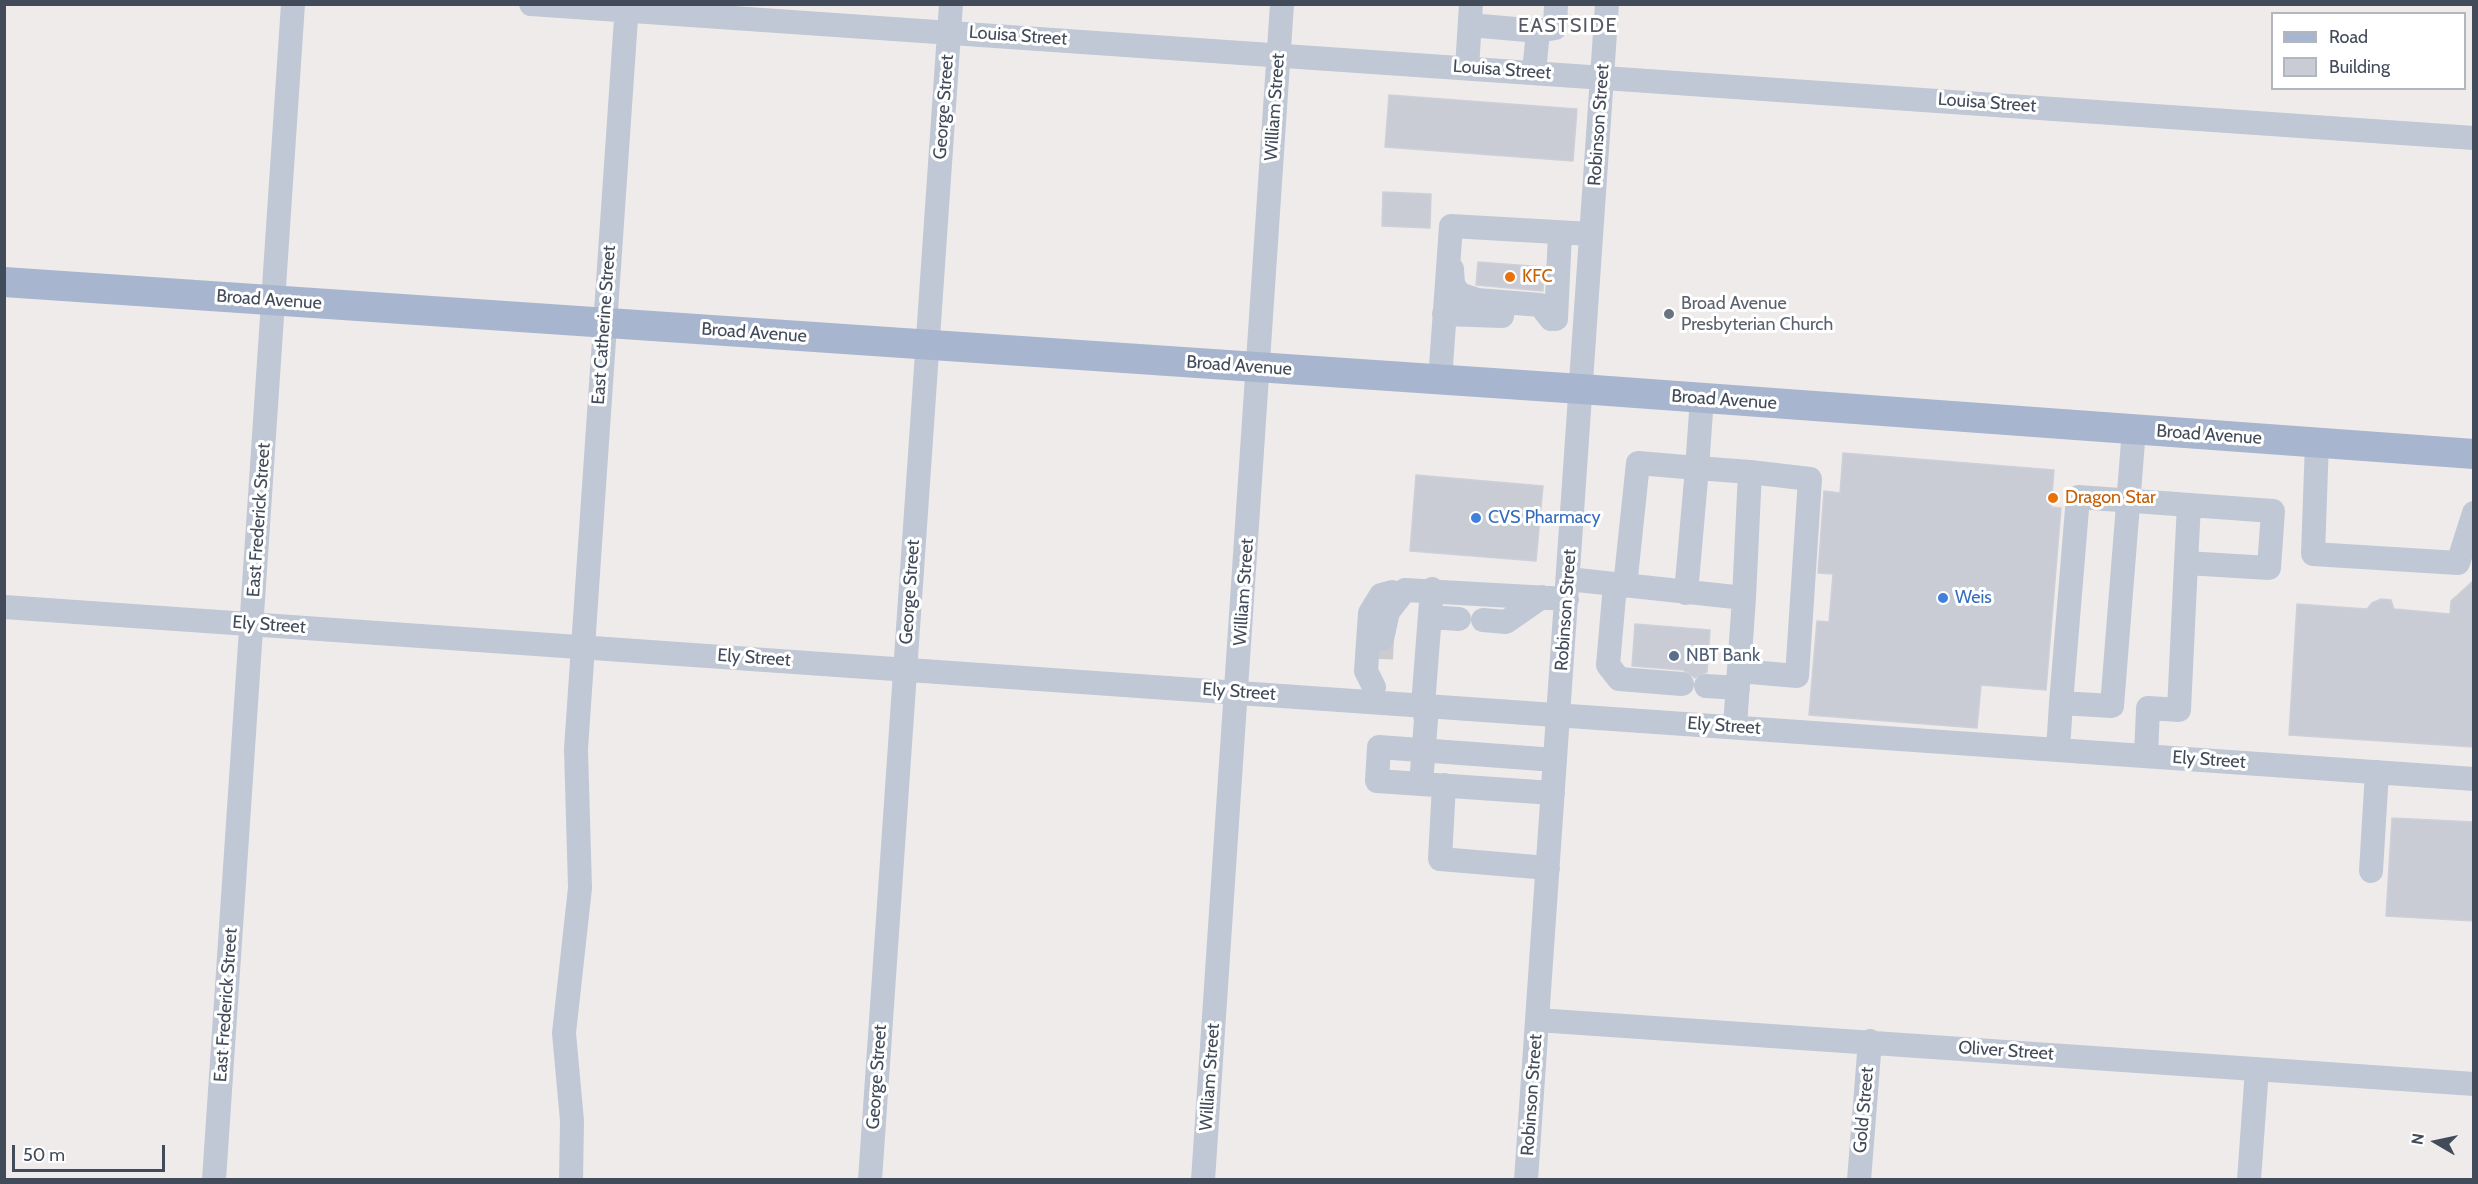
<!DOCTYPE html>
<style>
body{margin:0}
#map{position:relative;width:2478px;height:1184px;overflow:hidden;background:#efebeb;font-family:Cabin,sans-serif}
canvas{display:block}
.frame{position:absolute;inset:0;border:6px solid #424b5a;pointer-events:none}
.legend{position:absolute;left:2271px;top:12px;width:195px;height:78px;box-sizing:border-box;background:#fff;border:2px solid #b3b7bd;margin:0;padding:8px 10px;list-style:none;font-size:18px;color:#424b5a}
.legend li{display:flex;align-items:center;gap:12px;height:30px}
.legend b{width:30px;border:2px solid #b3b7bd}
.north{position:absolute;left:2406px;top:1112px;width:60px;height:60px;-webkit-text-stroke:4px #fff;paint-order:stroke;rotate:279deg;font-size:16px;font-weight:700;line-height:24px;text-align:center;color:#424b5a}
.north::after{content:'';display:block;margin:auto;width:21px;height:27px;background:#424b5a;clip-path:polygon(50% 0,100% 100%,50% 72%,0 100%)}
.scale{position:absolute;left:12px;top:1145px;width:153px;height:27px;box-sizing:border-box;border:3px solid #424b5a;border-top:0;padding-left:8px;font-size:18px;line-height:21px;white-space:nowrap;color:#424b5a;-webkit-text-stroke:4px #fff;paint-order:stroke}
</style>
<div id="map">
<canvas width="2478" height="1184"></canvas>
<div class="frame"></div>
<ul class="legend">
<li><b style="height:8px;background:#a7b5ce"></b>Road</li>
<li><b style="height:16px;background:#c9ccd4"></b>Building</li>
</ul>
<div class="north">N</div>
<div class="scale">50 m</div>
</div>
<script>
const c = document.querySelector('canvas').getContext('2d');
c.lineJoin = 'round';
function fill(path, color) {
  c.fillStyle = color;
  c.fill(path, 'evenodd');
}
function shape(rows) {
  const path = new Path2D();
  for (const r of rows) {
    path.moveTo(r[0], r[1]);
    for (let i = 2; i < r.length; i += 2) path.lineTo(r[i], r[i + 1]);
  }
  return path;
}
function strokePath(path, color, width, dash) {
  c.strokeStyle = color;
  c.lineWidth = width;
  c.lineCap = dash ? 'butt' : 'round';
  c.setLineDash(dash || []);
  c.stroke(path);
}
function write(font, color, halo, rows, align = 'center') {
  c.font = font + ' Cabin,sans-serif';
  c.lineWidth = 6;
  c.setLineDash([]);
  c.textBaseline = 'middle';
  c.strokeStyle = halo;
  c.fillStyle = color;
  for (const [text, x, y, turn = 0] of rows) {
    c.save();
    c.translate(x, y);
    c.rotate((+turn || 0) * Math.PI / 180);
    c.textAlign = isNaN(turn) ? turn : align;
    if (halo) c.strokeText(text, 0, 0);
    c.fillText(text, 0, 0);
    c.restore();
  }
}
const building = shape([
 [1389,95,1577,109,1573,161,1385,147,1389,95],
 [1383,192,1431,194,1430,228,1382,226,1383,192],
 [1478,262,1544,267,1543,291,1476,285,1478,262],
 [1843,453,2054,470,2051,507,2061,508,2046,690,1981,685,1977,728,1809,715,1817,621,1829,622,1833,574,1818,573,1824,491,1840,493,1843,453],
 [1416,475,1543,486,1536,561,1410,551,1416,475],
 [2474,580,2474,747,2289,735,2297,604,2367,609,2372,603,2381,599,2391,600,2394,609,2450,614,2451,601,2474,580],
 [1635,624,1710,630,1707,672,1695,678,1683,670,1632,666,1635,624],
 [2392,818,2474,822,2474,921,2386,916,2392,818]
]);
const minorTunnel = shape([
 [1381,659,1382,639]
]);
const minor = shape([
 [531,4,2474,138],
 [1470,25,1538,31,1555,28,1556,4],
 [1467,68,1471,4],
 [1534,72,1538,31],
 [1452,269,1453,284,1459,294,1477,300,1540,305,1551,319],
 [1444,314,1502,316],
 [1556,319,1560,233],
 [1440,380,1451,226,1591,234],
 [1702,398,1697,468,1750,472,1744,598],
 [2317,442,2313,554,2458,563,2474,513],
 [1568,579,1744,598,1735,726],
 [1615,585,1608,665,1619,679,1682,684],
 [1625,586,1638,463,1697,468,1686,593],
 [1432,589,1423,705,1426,720,1421,784,1553,793],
 [4,607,2474,779],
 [1430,617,1459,619],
 [1483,620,1506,622,1542,597],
 [1382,639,1388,612,1405,590,1567,599],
 [1739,671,1797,676,1810,479,1750,472],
 [1706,686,1738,688],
 [1374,687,1366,671,1370,613,1381,595,1392,592],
 [2061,703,2078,497,2273,511,2269,568,2186,563,2189,505],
 [2058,750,2061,703,2112,706,2134,429],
 [2146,756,2148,708,2179,710,2186,563],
 [1421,784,1377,781,1379,747,1555,760],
 [1444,785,1440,859,1548,868],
 [2371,871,2377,772],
 [1537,1020,2474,1084],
 [214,1180,293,4],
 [571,1180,572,1121,564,1033,580,888,576,749,627,4],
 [870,1180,951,4],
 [1203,1180,1282,4],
 [1526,1180,1607,4],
 [1859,1180,1870,1041],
 [2249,1180,2257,1069]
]);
const major = shape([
 [4,282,1581,389,2474,454]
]);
const markers = [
 [1510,277,6,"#e8710a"],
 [1669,314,6,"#6b7280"],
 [2053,498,6,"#e8710a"],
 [1476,518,6,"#3f7fe0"],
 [1943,598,6,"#3f7fe0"],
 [1674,656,6,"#5c6f8a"]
];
const streetNames = [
 ["Louisa Street",1018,36,4],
 ["Louisa Street",1502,70,4],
 ["Louisa Street",1987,103,4],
 ["George Street",944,107,-86],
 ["William Street",1275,107,-86],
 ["Robinson Street",1599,125,-86],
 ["Broad Avenue",269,300,4],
 ["East Catherine Street",604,325,-86],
 ["Broad Avenue",754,333,4],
 ["Broad Avenue",1239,366,4],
 ["Broad Avenue",1724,400,4],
 ["Broad Avenue",2209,435,4],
 ["East Frederick Street",259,520,-86],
 ["George Street",910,592,-86],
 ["William Street",1244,592,-86],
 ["Robinson Street",1566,610,-86],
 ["Ely Street",269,625,4],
 ["Ely Street",754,658,4],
 ["Ely Street",1239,692,4],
 ["Ely Street",1724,726,4],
 ["Ely Street",2209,760,4],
 ["East Frederick Street",226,1005,-86],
 ["Oliver Street",2006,1051,4],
 ["George Street",877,1077,-86],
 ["William Street",1210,1077,-86],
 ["Robinson Street",1532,1095,-86],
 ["Gold Street",1864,1110,-85]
];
const foodNames = [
 ["KFC",1522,277],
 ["Dragon Star",2065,498]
];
const worshipNames = [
 ["Broad Avenue",1681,304],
 ["Presbyterian Church",1681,325]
];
const shopNames = [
 ["CVS Pharmacy",1488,518],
 ["Weis",1955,598]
];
const serviceNames = [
 ["NBT Bank",1686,656]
];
const neighbourhoodNames = [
 ["EASTSIDE",1568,26]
];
fill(building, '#c9ccd4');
strokePath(building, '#ced0d8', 1.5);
strokePath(minorTunnel, '#cccbce', 24, [24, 12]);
strokePath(minor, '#c0c8d5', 24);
strokePath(major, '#a7b5ce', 30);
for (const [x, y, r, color] of markers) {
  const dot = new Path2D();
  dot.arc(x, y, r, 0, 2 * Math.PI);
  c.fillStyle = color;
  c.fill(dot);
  strokePath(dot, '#fff', 2);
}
write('18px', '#424b5a', '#fff', streetNames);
write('18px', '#c56008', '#fff', foodNames, 'left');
write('18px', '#5b616d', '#fff', worshipNames, 'left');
write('18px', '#366cbe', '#fff', shopNames, 'left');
write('18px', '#4e5e75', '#fff', serviceNames, 'left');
c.letterSpacing = '1.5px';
write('20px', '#575a61', '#fff', neighbourhoodNames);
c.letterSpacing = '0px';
</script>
